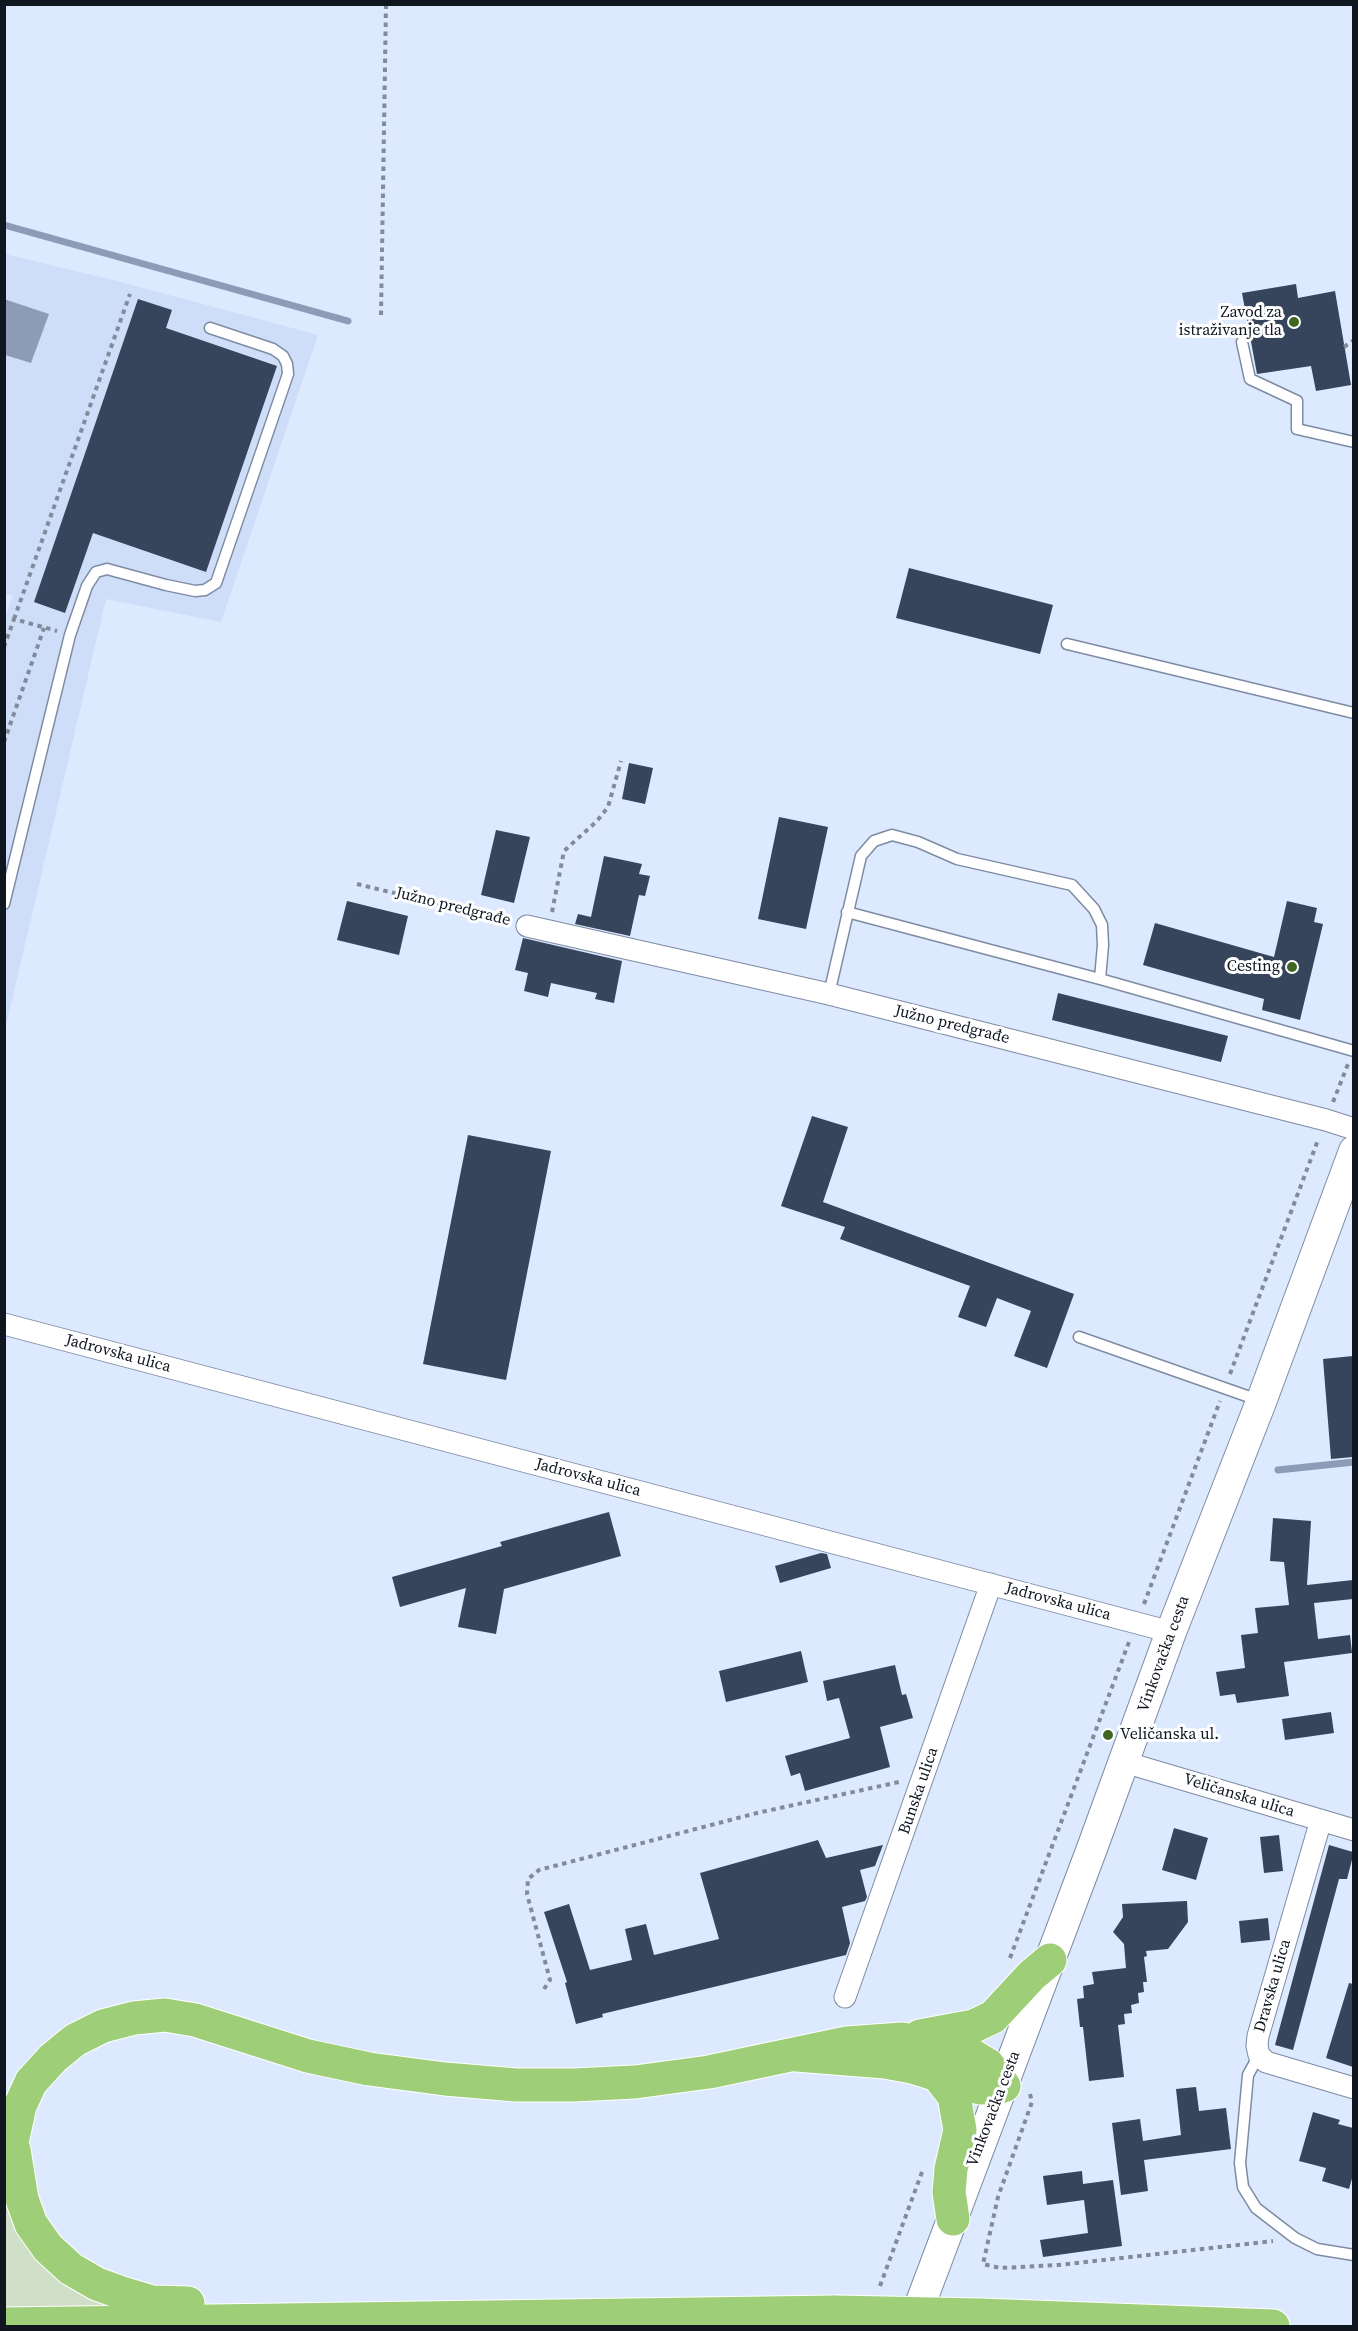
<!DOCTYPE html>
<meta charset="utf-8">
<style>
body{margin:0}
#map{position:relative;width:1358px;height:2331px;overflow:hidden;background:#dce9fe;font-family:"Source Serif 4",serif}
canvas{display:block}
.frame{position:absolute;inset:0;border:6px solid #10161f;pointer-events:none}
</style>
<div id="map">
<canvas width="1358" height="2331"></canvas>
<div class="frame"></div>
</div>
<script>
const c = document.querySelector('canvas').getContext('2d');
c.lineJoin = 'round';
function fill(path, color) {
  c.fillStyle = color;
  c.fill(path, 'evenodd');
}
function shape(rows) {
  const path = new Path2D();
  for (const r of rows) {
    path.moveTo(r[0], r[1]);
    for (let i = 2; i < r.length; i += 2) path.lineTo(r[i], r[i + 1]);
  }
  return path;
}
function strokePath(path, color, width, dash) {
  c.strokeStyle = color;
  c.lineWidth = width;
  c.lineCap = dash ? 'butt' : 'round';
  c.setLineDash(dash || []);
  c.stroke(path);
}
function write(font, color, halo, rows, align = 'center') {
  c.font = font + ' "Source Serif 4",serif';
  c.lineWidth = 6;
  c.setLineDash([]);
  c.textBaseline = 'middle';
  c.strokeStyle = halo;
  c.fillStyle = color;
  for (const [text, x, y, turn = 0] of rows) {
    c.save();
    c.translate(x, y);
    c.rotate((+turn || 0) * Math.PI / 180);
    c.textAlign = isNaN(turn) ? turn : align;
    if (halo) c.strokeText(text, 0, 0);
    c.fillText(text, 0, 0);
    c.restore();
  }
}
const built = shape([
 [5,254,121,282,318,335,221,622,106,599,5,1030,4,620,13,596,4,593]
]);
const green = shape([
 [7,2199,124,2311,5,2312,4,2210]
]);
const water = shape([
 [4,299,49,314,31,363,5,355]
]);
const stream = shape([
 [4,225,348,321],
 [1278,1470,1354,1462]
]);
const building = shape([
 [1296,284,1298,298,1335,291,1351,385,1316,391,1311,366,1257,374,1242,293],
 [138,299,172,310,166,328,277,366,206,572,93,533,65,613,34,602],
 [909,568,1053,605,1040,654,896,618],
 [629,763,653,768,645,804,622,799],
 [779,817,828,827,806,929,758,919],
 [496,830,530,837,514,903,481,895],
 [604,856,642,864,639,874,650,876,645,896,639,895,630,936,575,924,578,914,591,917],
 [347,901,408,916,399,955,337,940],
 [1287,901,1317,908,1314,922,1323,924,1300,1020,1262,1010,1264,999,1143,965,1155,923,1274,957],
 [523,938,622,961,614,1003,595,999,597,993,551,983,548,997,524,991,528,973,515,970],
 [1058,993,1228,1036,1221,1062,1052,1020],
 [812,1116,848,1127,823,1202,1074,1294,1047,1368,1014,1356,1031,1311,997,1298,986,1327,958,1317,970,1286,840,1239,845,1227,781,1206],
 [468,1135,551,1151,506,1380,423,1364],
 [1353,1356,1353,1457,1331,1459,1323,1359],
 [609,1512,621,1556,504,1589,496,1634,458,1627,466,1588,400,1607,392,1577,502,1546,500,1542],
 [1273,1518,1311,1521,1307,1585,1353,1580,1353,1599,1314,1603,1318,1639,1350,1635,1352,1653,1284,1662,1289,1696,1237,1703,1235,1694,1220,1696,1216,1672,1245,1668,1241,1635,1258,1633,1255,1608,1289,1605,1284,1562,1270,1561],
 [821,1553,827,1554,831,1568,780,1583,775,1566],
 [801,1651,808,1682,726,1702,719,1671],
 [895,1665,902,1695,906,1694,913,1718,880,1727,890,1767,805,1791,800,1773,791,1776,785,1756,850,1738,839,1698,827,1701,823,1681],
 [1331,1712,1334,1733,1285,1740,1282,1719],
 [1174,1828,1208,1838,1196,1880,1162,1870],
 [1279,1835,1283,1871,1264,1873,1260,1837],
 [818,1840,826,1858,883,1845,875,1866,860,1870,867,1897,865,1901,842,1907,850,1943,846,1955,602,2014,603,2017,576,2024,565,1983,567,1982,544,1912,569,1904,590,1970,632,1960,625,1929,646,1924,654,1955,719,1939,700,1873],
 [1329,1845,1353,1852,1353,1856,1347,1879,1339,1879,1293,2050,1275,2045],
 [1187,1901,1188,1922,1168,1949,1146,1951,1147,1956,1144,1957,1147,1982,1143,1982,1144,1992,1138,1993,1139,2003,1131,2005,1132,2013,1124,2014,1125,2024,1118,2025,1124,2077,1089,2081,1083,2027,1080,2027,1077,1999,1084,1998,1083,1986,1094,1984,1092,1972,1126,1968,1124,1944,1113,1932,1123,1917,1122,1904],
 [1268,1918,1270,1940,1241,1943,1239,1921],
 [1349,1983,1353,1984,1353,2067,1326,2058],
 [1196,2087,1199,2111,1226,2108,1231,2149,1144,2160,1148,2191,1121,2195,1112,2123,1140,2119,1143,2141,1181,2135,1176,2089],
 [1313,2112,1340,2120,1338,2124,1353,2128,1353,2175,1349,2189,1322,2181,1326,2168,1299,2161],
 [1082,2171,1083,2184,1113,2180,1122,2246,1043,2257,1040,2240,1088,2233,1084,2200,1047,2205,1043,2176]
]);
const path = shape([
 [381,315,386,4],
 [1344,347,1354,340],
 [14,619,130,294],
 [4,647,14,619,57,631],
 [4,742,44,628],
 [357,884,509,921],
 [552,912,564,851,597,821,608,807,621,761],
 [1333,1102,1348,1064],
 [1230,1374,1318,1140],
 [1144,1604,1220,1401],
 [1010,1958,1129,1642],
 [544,1989,550,1980,527,1894,528,1879,539,1870,757,1813,899,1782],
 [1030,2094,1032,2102,998,2197,983,2264,1000,2268,1058,2265,1273,2241],
 [880,2286,922,2172]
]);
const service = shape([
 [1242,342,1250,379,1297,401,1297,429,1354,442],
 [1067,644,1354,713],
 [4,904,70,635,87,586,96,572,107,569,166,585,195,591,205,590,216,583,288,374,287,364,283,356,273,349,210,328],
 [847,912,1100,979,1354,1051],
 [829,994,861,856,874,841,892,835,918,842,957,859,1072,885,1094,909,1102,925,1103,945,1100,979],
 [1079,1337,1261,1401],
 [1259,2055,1248,2075,1240,2163,1243,2187,1256,2208,1295,2238,1317,2249,1354,2255]
]);
const minor = shape([
 [527,926,829,994,1326,1120,1354,1129],
 [4,1324,1171,1632],
 [1124,1762,1354,1830],
 [1321,1820,1258,2036,1257,2046,1259,2055,1266,2062,1354,2088],
 [845,1997,991,1584]
]);
const secondary = shape([
 [912,2326,1091,1851,1171,1632,1261,1402,1354,1151]
]);
const trunk = shape([
 [920,2036,974,2026,993,2017,1032,1975,1050,1960],
 [940,2078,954,2096,960,2130,951,2169,949,2192,953,2219],
 [14,2150,22,2199,31,2224,48,2248,71,2269,97,2284,122,2293,152,2302,188,2303],
 [4,2178,20,2106,31,2082,53,2058,75,2040,103,2026,134,2018,165,2015,195,2020,308,2056,369,2069,445,2079,516,2085,574,2085,635,2082,709,2072,847,2043,902,2039,949,2048,973,2056,988,2065,1004,2086,980,2088,912,2067,885,2062,797,2055],
 [981,2315,1273,2326],
 [4,2324,836,2312]
]);
const trunkBridge = shape([
 [836,2312,981,2315]
]);
const markers = [
 [1294,322,6,"#406621"],
 [1292,967,6,"#406621"],
 [1108,1735,6,"#406621"]
];
const poiNames = [
 ["Zavod za",1282,313],
 ["istraživanje tla",1282,331],
 ["Cesting",1280,967],
 ["Veličanska ul.",1120,1735,"left"]
];
const streetNames = [
 ["Južno predgrađe",453,907,14],
 ["Južno predgrađe",952,1025,14],
 ["Jadrovska ulica",118,1354,15],
 ["Jadrovska ulica",588,1478,15],
 ["Jadrovska ulica",1058,1602,15],
 ["Vinkovačka cesta",1164,1654,-70],
 ["Bunska ulica",919,1791,-71],
 ["Veličanska ulica",1239,1796,17],
 ["Dravska ulica",1273,1986,-74],
 ["Vinkovačka cesta",994,2109,-69]
];
fill(built, '#cedef9');
fill(green, '#d0dfc7');
fill(water, '#8c9cb7');
strokePath(stream, '#8c9cb7', 7);
fill(building, '#36445c');
strokePath(service, '#7d8ba3', 13);
strokePath(minor, '#7d8ba3', 23);
strokePath(secondary, '#7d8ba3', 32);
strokePath(trunk, '#fff', 35);
strokePath(path, '#818b9a', 4, [4.5, 4.5]);
strokePath(service, '#fff', 10);
strokePath(minor, '#fff', 21);
strokePath(secondary, '#fff', 30);
strokePath(trunk, '#9ecf78', 33);
strokePath(trunkBridge, '#fff', 35, []);
strokePath(trunkBridge, '#9ecf78', 33);
for (const [x, y, r, color] of markers) {
  const dot = new Path2D();
  dot.arc(x, y, r, 0, 2 * Math.PI);
  c.fillStyle = color;
  c.fill(dot);
  strokePath(dot, '#fff', 2);
}
write('16px', '#10161f', '#fff', poiNames, 'right');
write('16px', '#10161f', '#fff', streetNames);
</script>
